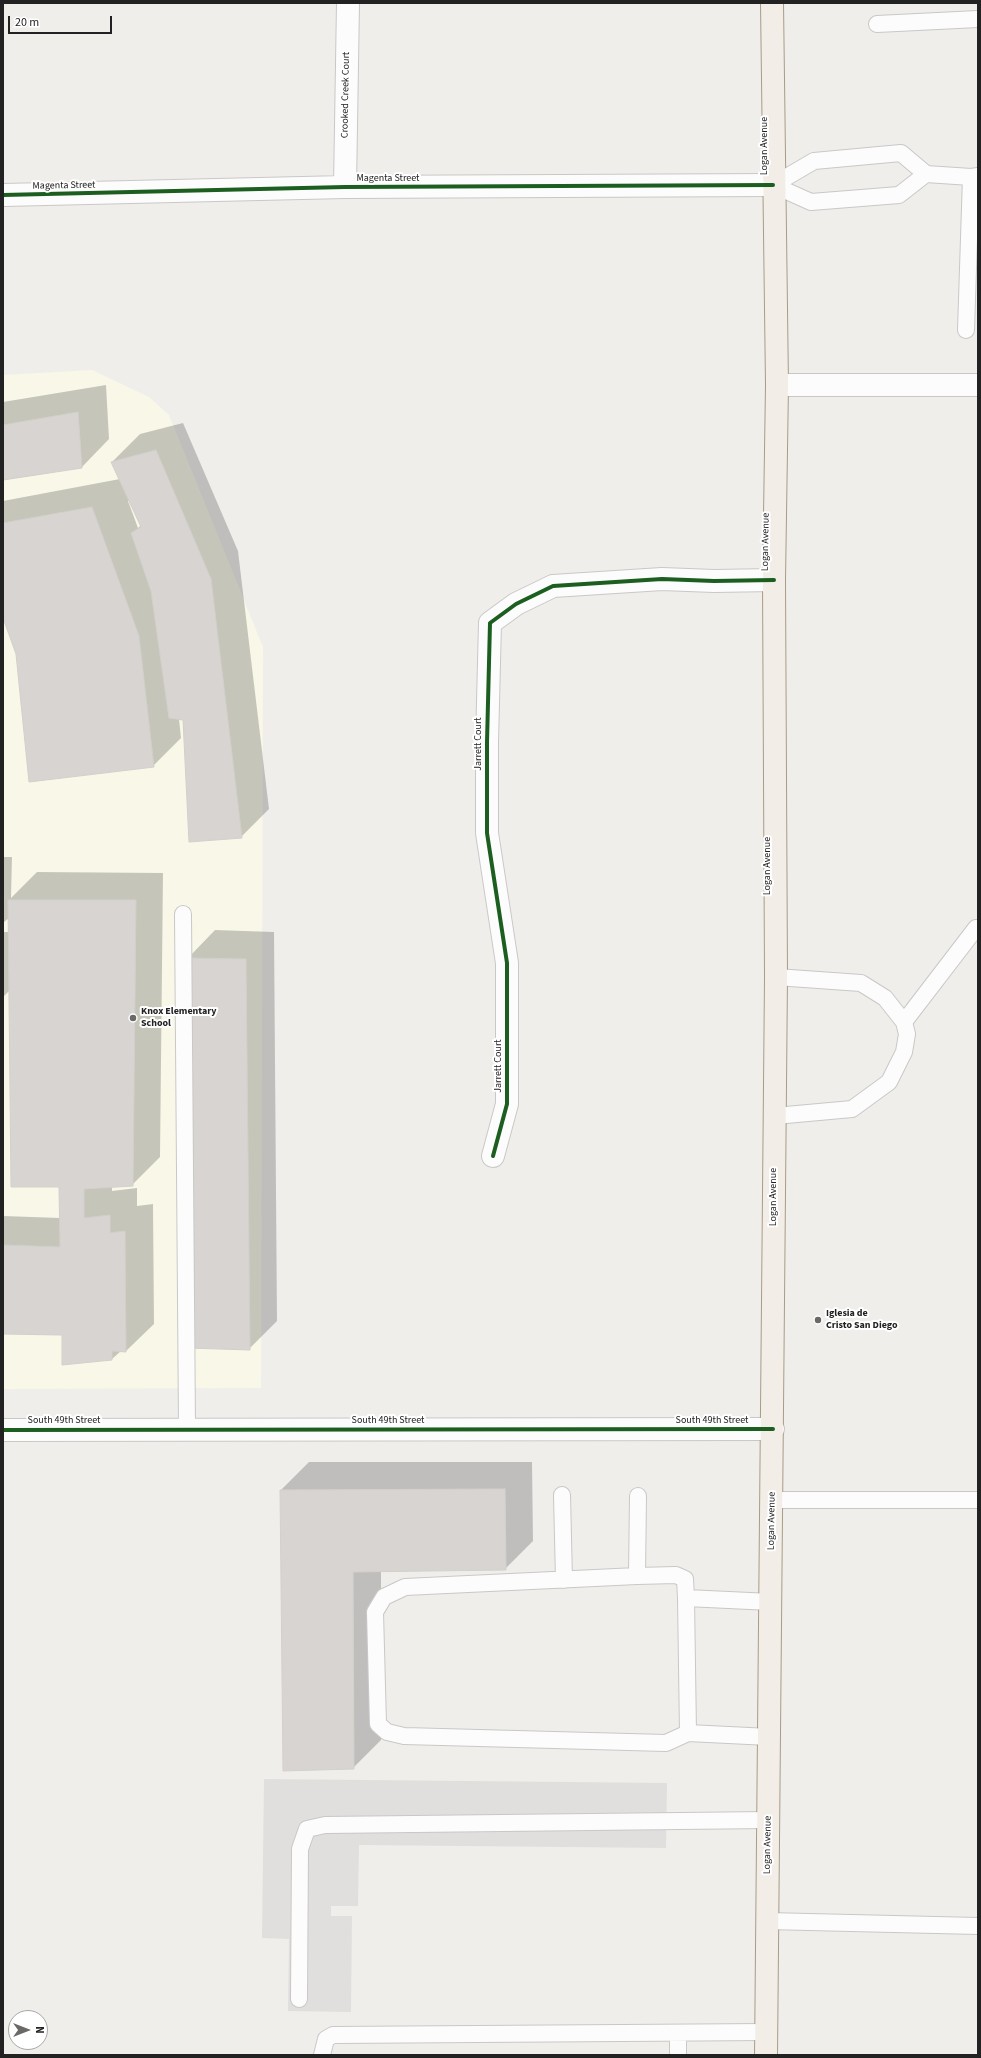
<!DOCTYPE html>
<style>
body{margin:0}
#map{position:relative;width:981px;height:2058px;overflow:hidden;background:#f0eeeb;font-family:"Source Sans 3",sans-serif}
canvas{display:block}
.frame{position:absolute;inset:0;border:4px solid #222;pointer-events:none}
.north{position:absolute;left:8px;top:2010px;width:40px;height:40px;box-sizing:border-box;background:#fff;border:1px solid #a7a7a7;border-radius:50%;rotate:90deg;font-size:11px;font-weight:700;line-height:16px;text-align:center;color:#222}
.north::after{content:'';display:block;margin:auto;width:14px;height:18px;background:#6a6968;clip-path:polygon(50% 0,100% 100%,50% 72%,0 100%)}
.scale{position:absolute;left:8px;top:16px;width:104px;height:18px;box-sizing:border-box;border:2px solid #222;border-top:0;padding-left:5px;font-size:12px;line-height:14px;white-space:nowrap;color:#222;-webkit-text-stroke:3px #fff;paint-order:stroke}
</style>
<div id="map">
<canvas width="981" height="2058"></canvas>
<div class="frame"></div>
<div class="north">N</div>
<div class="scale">20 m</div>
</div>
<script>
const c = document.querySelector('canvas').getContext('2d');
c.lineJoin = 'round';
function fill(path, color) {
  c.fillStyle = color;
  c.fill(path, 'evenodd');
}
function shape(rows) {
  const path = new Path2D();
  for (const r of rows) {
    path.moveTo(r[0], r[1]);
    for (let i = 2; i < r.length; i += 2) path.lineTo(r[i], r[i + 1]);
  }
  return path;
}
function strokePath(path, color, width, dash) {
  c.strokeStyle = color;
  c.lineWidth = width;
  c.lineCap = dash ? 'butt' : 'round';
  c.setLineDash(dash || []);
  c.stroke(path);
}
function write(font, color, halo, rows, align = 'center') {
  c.font = font + ' "Source Sans 3",sans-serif';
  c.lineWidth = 4;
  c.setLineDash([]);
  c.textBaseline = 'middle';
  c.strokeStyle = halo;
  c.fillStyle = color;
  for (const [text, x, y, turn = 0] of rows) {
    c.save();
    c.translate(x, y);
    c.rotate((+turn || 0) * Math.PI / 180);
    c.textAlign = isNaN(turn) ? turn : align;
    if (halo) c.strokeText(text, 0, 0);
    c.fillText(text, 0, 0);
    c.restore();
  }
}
const education = shape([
 [92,370,149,397,169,415,263,647,261,1388,3,1389,3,375]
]);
const parking = shape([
 [264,1779,667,1783,666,1848,359,1845,358,1906,331,1906,331,1916,352,1916,351,2012,288,2011,289,1939,262,1938]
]);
const shadow = shape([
 [106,385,109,439,82,467,3,480,3,402],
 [183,423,238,551,269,809,241,837,184,719,179,719,181,738,153,766,17,654,3,616,3,501,120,479,112,462,140,434],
 [128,501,130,501,141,525,138,528],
 [3,857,12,857,11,898,37,872,163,873,160,1157,132,1185,112,1186,112,1191,137,1188,137,1206,153,1204,154,1324,126,1351,121,1351,112,1359,63,1334,3,1333,3,1216,60,1218,60,1186,10,990,3,997,3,932,10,932,10,917,3,923],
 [215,930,274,932,277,1321,249,1349,188,958],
 [309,1462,532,1462,533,1541,505,1569,381,1570,381,1740,353,1768,284,1770,281,1490]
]);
const building = shape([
 [78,412,82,468,3,480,3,425,78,412],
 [156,450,211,579,242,838,189,842,183,720,169,718,151,591,131,533,141,527,111,462,156,450],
 [92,507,139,636,154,767,29,782,16,654,3,618,3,523,92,507],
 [8,900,136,900,133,1186,84,1189,84,1218,110,1215,110,1233,125,1231,126,1352,112,1351,112,1360,62,1365,62,1335,3,1334,3,1245,60,1247,59,1187,11,1187,8,900],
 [187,958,246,959,250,1350,188,1348,187,958],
 [505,1489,506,1570,353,1572,354,1769,283,1771,280,1490,505,1489]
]);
const service = shape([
 [877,24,978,19],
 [773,185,811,202,899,195,926,174,971,177],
 [773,185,814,161,901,153,926,174],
 [966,330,971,177,978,176],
 [183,914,187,1428],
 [904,1022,976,928],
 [775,1116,852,1109,889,1082,904,1052,907,1034,904,1022,885,998,861,983,776,977],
 [562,1495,564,1580],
 [772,1500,978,1500],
 [637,1576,638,1496],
 [686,1598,685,1579,676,1575,637,1576,405,1587,384,1597,375,1612,378,1724,387,1732,404,1736,666,1743,688,1733],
 [769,1737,688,1733,686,1598,771,1602],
 [767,1921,978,1926],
 [299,1999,300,1849,307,1829,325,1825,768,1820],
 [322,2055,326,2039,333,2035,766,2032],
 [678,2055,678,2033]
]);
const minor = shape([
 [345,187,348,3],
 [3,195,345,187,773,185],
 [777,385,978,385],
 [493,1156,507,1104,507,963,487,833,487,742,490,623,516,604,553,586,662,579,714,581,774,580],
 [3,1430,773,1429]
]);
const primary = shape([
 [766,2055,776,977,774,580,777,385,772,3]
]);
const cycleway = shape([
 [3,195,345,187,773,185],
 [493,1156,507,1104,507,963,487,833,487,742,490,623,516,604,553,586,662,579,714,581,774,580],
 [3,1430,773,1429]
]);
const markers = [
 [133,1018,4,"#6a6968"],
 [818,1320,4,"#6a6968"]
];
const streetNames = [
 ["Crooked Creek Court",346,95,-89],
 ["Logan Avenue",765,146,-90],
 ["Magenta Street",388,179],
 ["Magenta Street",64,186,-1],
 ["Logan Avenue",766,542,-89],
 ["Jarrett Court",479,744,-90],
 ["Logan Avenue",768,866,-90],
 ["Jarrett Court",499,1066,-90],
 ["Logan Avenue",774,1197,-90],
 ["South 49th Street",64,1421],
 ["South 49th Street",388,1421],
 ["South 49th Street",712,1421],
 ["Logan Avenue",772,1521,-89],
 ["Logan Avenue",768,1845,-89]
];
const poiNames = [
 ["Knox Elementary",141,1012],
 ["School",141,1024],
 ["Iglesia de",826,1314],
 ["Cristo San Diego",826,1326]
];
fill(education, '#f8f7e8');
fill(parking, '#e0dfde');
fill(shadow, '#0003');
fill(building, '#d7d4d2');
strokePath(building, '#d3d0cc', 1);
strokePath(service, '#c9c8c7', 18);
strokePath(minor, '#c9c8c7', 24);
strokePath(primary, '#a79c86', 24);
strokePath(service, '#fdfcfc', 16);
strokePath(minor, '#fdfcfc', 22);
strokePath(primary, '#f3ede7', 22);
strokePath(cycleway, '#1b5e20', 4);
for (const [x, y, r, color] of markers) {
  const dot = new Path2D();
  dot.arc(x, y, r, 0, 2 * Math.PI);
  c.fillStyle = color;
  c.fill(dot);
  strokePath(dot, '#fff', 1.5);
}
write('10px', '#222', '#fff', streetNames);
write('bold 10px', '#222', '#fff', poiNames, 'left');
</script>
